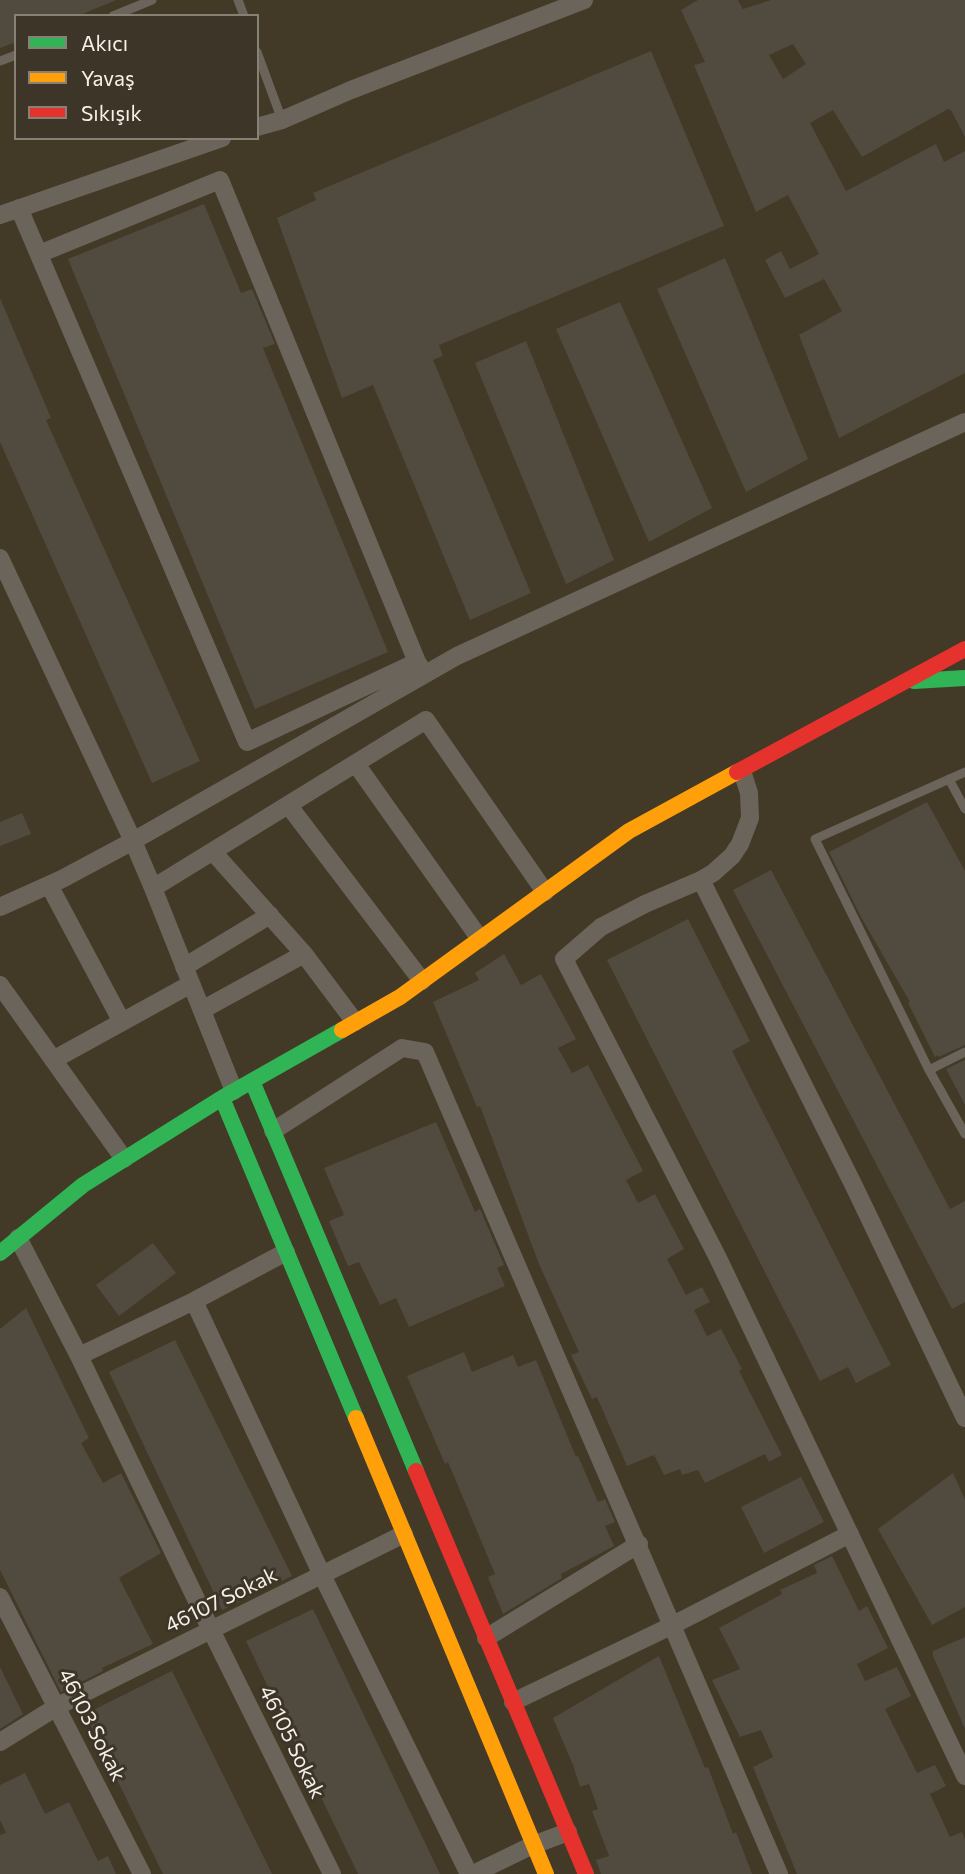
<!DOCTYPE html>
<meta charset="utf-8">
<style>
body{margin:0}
#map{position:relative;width:965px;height:1874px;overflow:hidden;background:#38342c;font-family:Commissioner,sans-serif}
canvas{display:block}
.legend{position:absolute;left:14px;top:14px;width:245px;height:126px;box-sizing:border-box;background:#3d3527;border:2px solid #878074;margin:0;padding:9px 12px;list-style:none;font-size:21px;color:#f6f1e8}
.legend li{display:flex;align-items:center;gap:14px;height:35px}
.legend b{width:35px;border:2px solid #878074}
</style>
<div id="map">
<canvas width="965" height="1874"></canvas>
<ul class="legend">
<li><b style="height:9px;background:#30b455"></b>Akıcı</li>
<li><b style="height:9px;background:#ff9f0a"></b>Yavaş</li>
<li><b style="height:9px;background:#e5322d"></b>Sıkışık</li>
</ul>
</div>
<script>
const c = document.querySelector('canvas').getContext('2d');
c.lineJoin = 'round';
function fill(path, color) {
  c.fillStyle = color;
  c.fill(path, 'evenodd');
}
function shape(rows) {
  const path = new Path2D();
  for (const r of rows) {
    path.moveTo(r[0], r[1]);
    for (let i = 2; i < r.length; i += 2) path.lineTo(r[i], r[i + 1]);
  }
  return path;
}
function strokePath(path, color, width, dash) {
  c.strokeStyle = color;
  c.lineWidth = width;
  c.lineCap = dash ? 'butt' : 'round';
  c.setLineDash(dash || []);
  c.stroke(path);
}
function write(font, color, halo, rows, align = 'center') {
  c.font = font + ' Commissioner,sans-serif';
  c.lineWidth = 6;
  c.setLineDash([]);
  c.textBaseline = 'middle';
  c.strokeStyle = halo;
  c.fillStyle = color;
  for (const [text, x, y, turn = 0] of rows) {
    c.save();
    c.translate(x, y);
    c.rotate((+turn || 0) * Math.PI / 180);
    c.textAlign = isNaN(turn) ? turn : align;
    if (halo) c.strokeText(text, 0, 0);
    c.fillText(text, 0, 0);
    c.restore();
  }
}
const built = shape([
 [0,0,965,0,965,1874,0,1874],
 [16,16,257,16,257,138,16,138]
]);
const building = shape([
 [0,0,116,0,78,16,16,16,16,42,0,48],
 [698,0,738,0,743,9,771,0,965,0,965,137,951,110,948,109,862,157,833,110,810,123,846,191,936,144,944,162,965,151,965,373,839,438,799,335,842,311,824,279,785,298,765,260,781,251,790,269,819,254,788,195,756,212,694,65,705,62,681,10],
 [793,44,806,64,783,79,769,55],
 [651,51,724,226,439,345,443,356,433,360,531,593,470,620,373,385,342,398,277,218,316,200,313,193],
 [204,204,241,293,252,289,275,344,263,348,388,652,255,709,68,259],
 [725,258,808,459,746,492,657,289],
 [0,298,51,418,46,420,200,761,152,783,0,442],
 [620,302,712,508,649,542,556,329],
 [526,341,614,560,566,584,475,363],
 [927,802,965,871,965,1045,939,1057,938,1055,935,1057,908,1003,910,1002,861,917,829,852],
 [22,813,31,834,0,846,0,822],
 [771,870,950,1209,965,1201,965,1302,952,1309,733,890],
 [688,919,750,1041,732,1051,891,1365,856,1383,848,1367,820,1381,607,960],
 [504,954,521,985,541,974,576,1039,558,1048,572,1073,588,1065,643,1171,626,1180,638,1203,655,1194,684,1249,667,1259,686,1295,702,1287,710,1302,694,1310,707,1336,721,1329,742,1369,739,1371,782,1455,769,1462,765,1454,705,1483,698,1470,682,1475,680,1469,664,1475,654,1455,627,1466,597,1397,592,1399,571,1355,579,1352,539,1264,480,1106,477,1107,433,1002,479,980,475,973],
 [965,1060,965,1105,946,1069],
 [436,1122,475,1212,480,1209,504,1265,497,1268,505,1286,409,1327,396,1298,380,1305,359,1262,348,1266,329,1221,344,1215,324,1168],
 [153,1243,176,1273,119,1316,96,1285],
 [26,1308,89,1438,81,1443,103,1483,121,1473,161,1553,119,1578,153,1644,102,1668,103,1671,61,1692,0,1570,0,1329],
 [175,1340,292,1576,222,1610,109,1372],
 [464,1352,472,1372,513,1355,518,1367,536,1360,576,1457,578,1456,598,1502,605,1499,615,1522,605,1526,614,1546,561,1574,562,1578,503,1614,488,1577,495,1574,448,1462,445,1464,407,1376],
 [953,1473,965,1500,965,1607,932,1625,878,1529],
 [801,1477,824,1522,764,1553,741,1507],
 [832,1556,859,1611,867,1606,888,1648,857,1664,865,1681,897,1667,911,1696,885,1709,917,1773,935,1765,946,1786,930,1794,950,1837,962,1832,965,1839,965,1874,797,1874,753,1767,773,1757,761,1730,740,1737,712,1680,740,1669,719,1628,782,1594,780,1590,817,1573,814,1565],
 [313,1609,440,1874,358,1874,246,1641],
 [965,1637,965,1729,933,1656,933,1651],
 [659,1656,705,1768,708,1767,733,1834,736,1832,752,1874,601,1874,596,1860,609,1856,592,1811,598,1809,589,1784,580,1787,573,1765,553,1718],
 [0,1667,23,1714,0,1729],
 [172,1671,272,1874,163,1874,85,1714],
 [25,1773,45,1814,69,1802,98,1861,108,1856,116,1874,0,1874,0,1835,6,1833,0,1820,0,1785]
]);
const lane = shape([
 [238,0,244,16],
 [113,16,152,0],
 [257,52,282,120],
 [0,61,16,55],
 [965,772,815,839,929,1070,965,1134],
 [949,779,965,809],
 [929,1070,965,1052]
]);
const street = shape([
 [257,127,282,120,351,90,584,0],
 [19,208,247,742,417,662],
 [0,215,222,138],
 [39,254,220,180,417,662,423,671],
 [0,558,133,841,457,656,965,422],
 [356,764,480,939],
 [742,771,749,793,750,818,740,844,732,856,713,873,701,880,645,904,601,927,564,959,718,1258,965,1776],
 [289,806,422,981],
 [214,853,304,954,355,1022],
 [701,880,854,1186,965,1418],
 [49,885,122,1022],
 [0,907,62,879,133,841,153,888],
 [184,967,270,915],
 [0,985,124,1159],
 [202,1010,304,954],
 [53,1060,191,984],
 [234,1091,153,888,426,720,545,892],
 [273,1131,402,1048,425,1052,779,1874],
 [18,1238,79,1356,211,1630,332,1874],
 [194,1301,322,1575,469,1874],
 [79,1356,194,1301,286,1252],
 [0,1597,142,1874],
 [486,1638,639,1544],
 [513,1702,671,1626,850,1534],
 [0,1742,58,1706,404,1534],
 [473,1874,533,1845,568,1832]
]);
const fast = shape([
 [914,681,965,678],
 [252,1081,416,1471],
 [222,1098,356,1418],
 [0,1253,83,1185,222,1098,342,1030]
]);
const slow = shape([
 [342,1030,400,997,629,831,737,772],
 [356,1418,546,1874]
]);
const jam = shape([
 [737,772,965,649],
 [416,1471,586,1874]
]);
const streetNames = [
 ["46107 Sokak",221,1600,-26],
 ["46103 Sokak",92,1725,63],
 ["46105 Sokak",292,1742,64]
];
fill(built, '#433927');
fill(building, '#514a3f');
strokePath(lane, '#6b645a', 9);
strokePath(street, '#6b645a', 18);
strokePath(fast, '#30b455', 16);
strokePath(slow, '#ff9f0a', 16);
strokePath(jam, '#e5322d', 16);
write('21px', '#f6f1e8', '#3d3527', streetNames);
</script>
